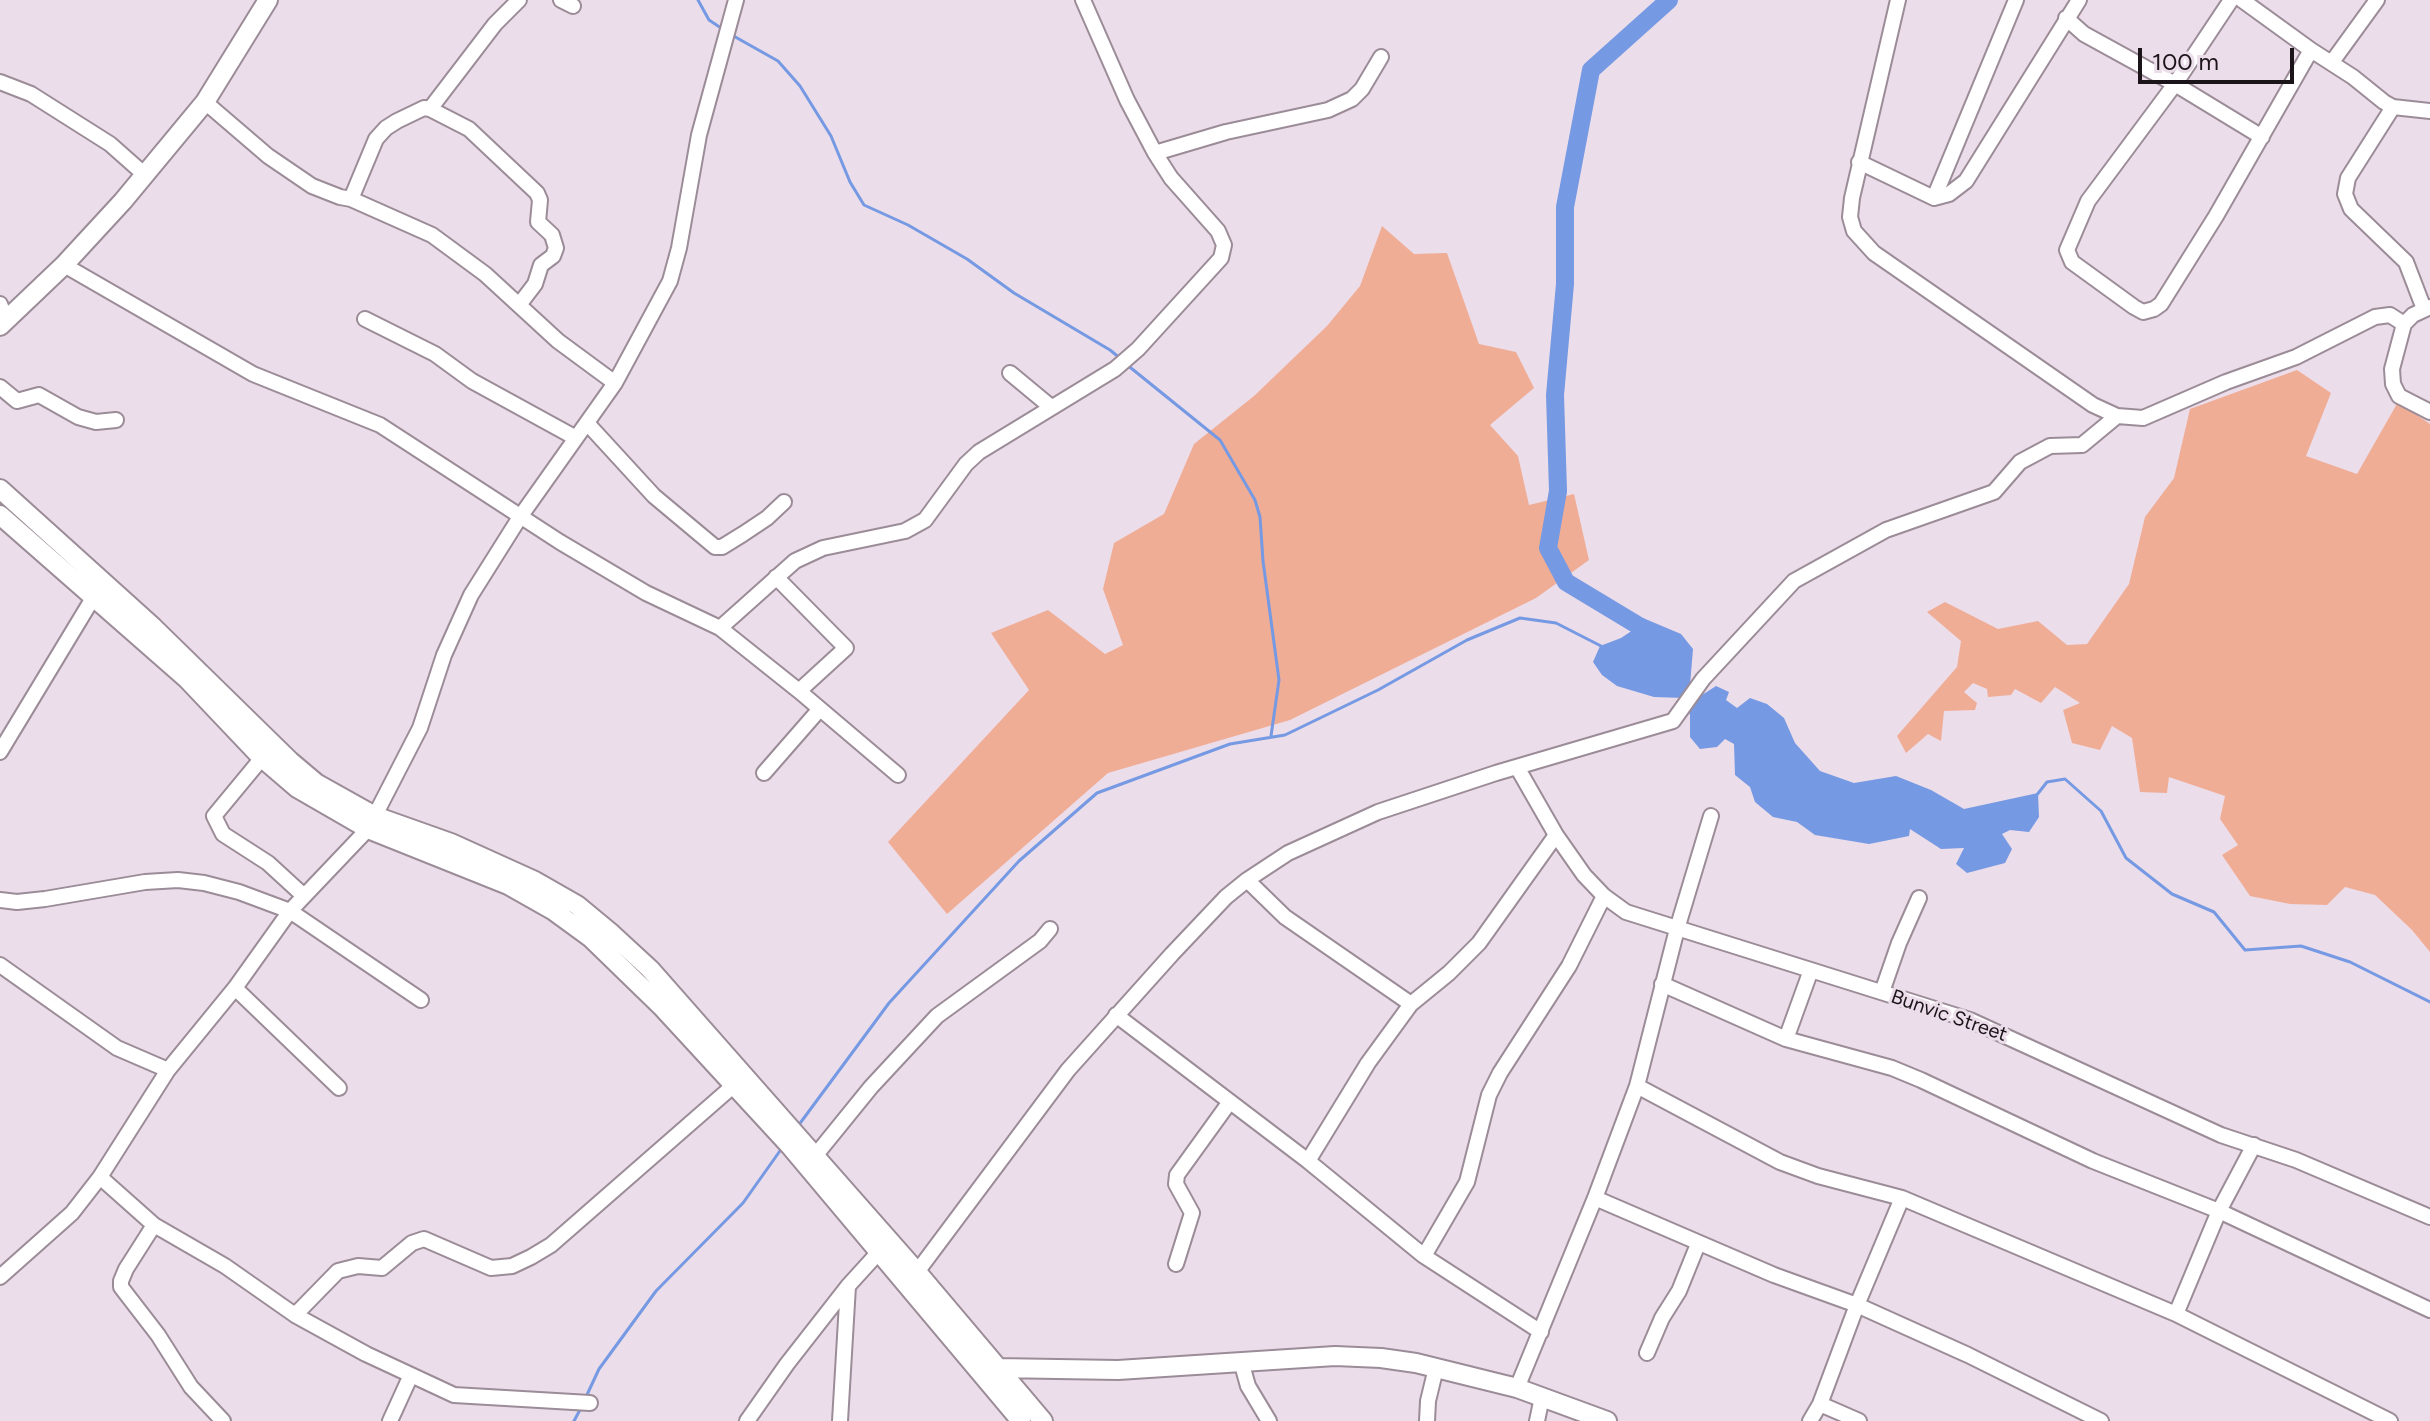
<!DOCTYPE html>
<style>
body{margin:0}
#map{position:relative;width:2430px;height:1421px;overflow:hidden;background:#ecddea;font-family:Figtree,sans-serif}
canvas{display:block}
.scale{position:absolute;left:2138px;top:48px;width:156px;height:36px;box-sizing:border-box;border:4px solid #1b151a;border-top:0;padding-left:10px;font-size:24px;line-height:28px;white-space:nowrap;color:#1b151a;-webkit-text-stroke:6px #ecddea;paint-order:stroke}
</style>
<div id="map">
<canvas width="2430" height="1421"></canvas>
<div class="scale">100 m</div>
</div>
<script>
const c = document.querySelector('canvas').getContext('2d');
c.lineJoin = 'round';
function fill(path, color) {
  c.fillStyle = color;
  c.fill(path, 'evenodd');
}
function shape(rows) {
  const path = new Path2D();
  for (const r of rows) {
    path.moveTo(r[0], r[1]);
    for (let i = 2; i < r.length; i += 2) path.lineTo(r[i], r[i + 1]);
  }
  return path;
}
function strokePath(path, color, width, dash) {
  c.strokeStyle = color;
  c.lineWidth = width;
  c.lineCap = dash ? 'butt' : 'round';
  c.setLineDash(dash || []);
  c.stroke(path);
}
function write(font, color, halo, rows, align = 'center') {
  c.font = font + ' Figtree,sans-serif';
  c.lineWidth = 6;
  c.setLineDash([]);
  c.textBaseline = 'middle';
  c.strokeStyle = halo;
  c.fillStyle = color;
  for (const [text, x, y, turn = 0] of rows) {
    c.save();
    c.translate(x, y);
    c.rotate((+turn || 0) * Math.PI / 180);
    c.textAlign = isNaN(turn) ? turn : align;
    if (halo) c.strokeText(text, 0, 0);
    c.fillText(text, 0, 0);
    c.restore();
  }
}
const green = shape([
 [1382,226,1414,254,1447,253,1479,344,1516,352,1534,388,1490,425,1518,456,1529,505,1574,494,1589,560,1536,598,1290,720,1108,773,947,914,888,842,1029,690,991,633,1048,610,1105,654,1123,645,1103,589,1114,543,1164,514,1194,444,1254,396,1327,326,1360,286],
 [2297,370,2331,393,2306,456,2357,474,2398,402,2430,424,2430,952,2412,930,2375,895,2345,887,2327,905,2290,904,2250,896,2222,855,2238,845,2220,819,2225,796,2169,777,2167,793,2140,792,2132,738,2112,726,2100,750,2072,743,2063,710,2080,703,2055,687,2041,703,2015,689,2011,695,1988,697,1987,689,1973,683,1964,692,1977,703,1975,710,1944,711,1941,741,1928,734,1906,753,1897,736,1957,667,1961,641,1927,612,1945,602,1998,629,2038,621,2067,645,2087,644,2129,584,2145,517,2174,478,2190,409]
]);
const water = shape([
 [1643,618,1681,634,1693,649,1690,685,1702,695,1716,686,1729,692,1726,700,1737,708,1750,698,1767,704,1784,718,1795,743,1820,771,1854,783,1896,776,1931,790,1964,809,2038,793,2039,817,2029,832,2010,830,2002,834,2012,849,2005,863,1967,873,1956,864,1964,848,1941,849,1910,829,1909,836,1869,844,1815,835,1797,822,1773,817,1755,802,1750,787,1735,775,1734,744,1725,739,1717,747,1700,749,1690,737,1690,715,1684,698,1654,697,1617,686,1602,675,1593,662,1600,646,1621,638,1639,626]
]);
const stream = shape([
 [698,0,709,20,724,30],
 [730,34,778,61,800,86,831,136,850,182,864,205,908,225,967,259,1014,293,1110,350,1121,359],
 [1126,364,1220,440,1255,500,1260,517,1263,561,1279,680,1271,736],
 [2036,796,2047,782,2065,779,2101,811,2126,858,2172,894,2214,912,2245,950,2301,946,2350,962,2430,1002],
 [798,1126,889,1003,1019,861,1097,793,1230,744,1285,735,1378,690,1467,640,1520,618,1556,623,1601,646],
 [585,1399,599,1369,656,1291,743,1203,782,1148],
 [574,1421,582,1406]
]);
const river = shape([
 [1639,626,1566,582,1548,548,1558,491,1555,395,1565,284,1565,207,1591,70,1669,0]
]);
const minor = shape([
 [561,0,573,6],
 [1898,0,1852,198,1850,217,1854,231,1874,253,2093,405,2117,416,2143,418,2226,382,2296,357,2375,317,2390,315,2404,324],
 [2231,0,2175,84,2088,201,2067,250,2072,262,2134,307,2143,312,2154,309,2161,304,2216,216,2311,50],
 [2242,0,2311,50,2353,77,2384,102,2393,107,2430,111],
 [2066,18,2084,34,2175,84,2262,137],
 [2332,62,2377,0],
 [0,82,31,94,110,144,145,175],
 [205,102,268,156,312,186,340,197,351,199,432,235,485,274,558,341,615,383],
 [2393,107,2348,178,2345,194,2351,209,2406,262,2424,309],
 [430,109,469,129,537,193,540,200,538,222,552,235,556,248,553,256,541,265,535,284,519,305],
 [1155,153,1226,132,1328,110,1352,99,1362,89,1381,57],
 [1859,162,1934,198,1949,194,1966,181,2079,0],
 [1934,198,2016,0],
 [351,199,376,139,386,128,397,121,424,108,430,109,495,24,519,0],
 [64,265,253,374,380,425,560,542,646,593,720,628,795,561,823,548,905,531,925,520,966,464,979,452,1115,369,1138,349,1221,258,1224,245,1218,231,1171,178,1155,153,1127,100,1083,0],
 [0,304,6,319],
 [2430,307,2413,315,2404,324,2392,369,2393,384,2399,396,2430,412],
 [365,319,435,354,472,381,576,438],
 [1010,373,1051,407],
 [0,387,17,401,39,395,78,417,96,422,116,420],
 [587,423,654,496,715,547,722,547,743,534,767,518,784,502],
 [776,577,846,648,799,691],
 [720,628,799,691,898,775],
 [0,752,93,598],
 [262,758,214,816,223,834,268,863,304,896],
 [1517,767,1556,835,1584,875,1604,896,1626,912,1970,1020,2221,1135,2296,1160,2430,1217],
 [764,773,819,710],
 [1247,880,1285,917,1411,1004],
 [0,900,17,902,45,899,145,882,178,880,204,883,239,892,290,911,421,1000],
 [0,965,117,1048,168,1070],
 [1662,984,1786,1039,1892,1068,1921,1080,2093,1161,2219,1211,2430,1310],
 [235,988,339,1088],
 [1882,992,1899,943,1919,898],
 [1116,1015,1308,1161,1424,1256,1541,1332],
 [1786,1039,1811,970],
 [1637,1086,1780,1162,1818,1176,1902,1198,2176,1314,2390,1421],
 [815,1156,871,1087,937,1016,1040,941,1050,929],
 [1308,1161,1368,1063,1411,1004,1449,973,1479,943,1556,835],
 [100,1177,154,1225,225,1266,295,1315,366,1354,454,1395,590,1403],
 [1595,1198,1774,1275,1857,1305,1968,1355,2101,1421],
 [154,1225,126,1269,121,1281,121,1287,158,1335,191,1387,223,1421],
 [1424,1256,1467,1182,1489,1095,1500,1073,1569,966,1604,896],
 [1176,1264,1192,1213,1176,1184,1177,1175,1229,1103],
 [917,1272,1068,1070,1172,954,1226,897,1247,880,1288,853,1378,812,1496,773,1673,721,1703,679,1794,581,1886,530,1994,492,2020,462,2050,446,2082,445,2117,416],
 [0,1277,72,1213,100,1177,168,1070,235,988,290,911,368,829,420,728,444,655,471,595,520,517,615,383,670,281,679,248,699,135,736,0],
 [2176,1314,2219,1211,2254,1145],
 [295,1315,338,1271,358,1266,382,1268,412,1243,424,1239,491,1268,512,1266,531,1257,551,1245,733,1086],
 [1647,1353,1662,1318,1679,1291,1698,1244],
 [1241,1361,1248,1386,1269,1421],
 [1517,1388,1595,1198,1637,1086,1677,929,1711,816],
 [1820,1404,1859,1421],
 [390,1421,411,1375],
 [747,1421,787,1364,848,1286,878,1253],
 [840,1421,848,1286],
 [1427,1421,1428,1401,1436,1368],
 [1537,1421,1542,1397],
 [1810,1421,1820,1404,1857,1305,1902,1198]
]);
const major = shape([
 [0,326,64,265,123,201,205,102,268,0],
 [0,489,153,627,290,761,316,783,375,816,451,843,535,881,577,905,612,934,650,969,917,1272,1043,1421],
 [0,515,187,679,262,758,297,788,368,829,508,885,554,911,591,938,661,1006,790,1146,1021,1421],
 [991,1372,997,1368,1118,1370,1335,1356,1381,1358,1416,1363,1517,1388,1607,1421]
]);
const streetNames = [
 ["Bunvic Street",1949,1016,19]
];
fill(green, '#f0ad96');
fill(water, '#7599e2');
strokePath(stream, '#7599e2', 3);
strokePath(river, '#7599e2', 18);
strokePath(minor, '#9b8c98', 18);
strokePath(major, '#9b8c98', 22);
strokePath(minor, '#fff', 14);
strokePath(major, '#fff', 18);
write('20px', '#1b151a', '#ecddea', streetNames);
</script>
